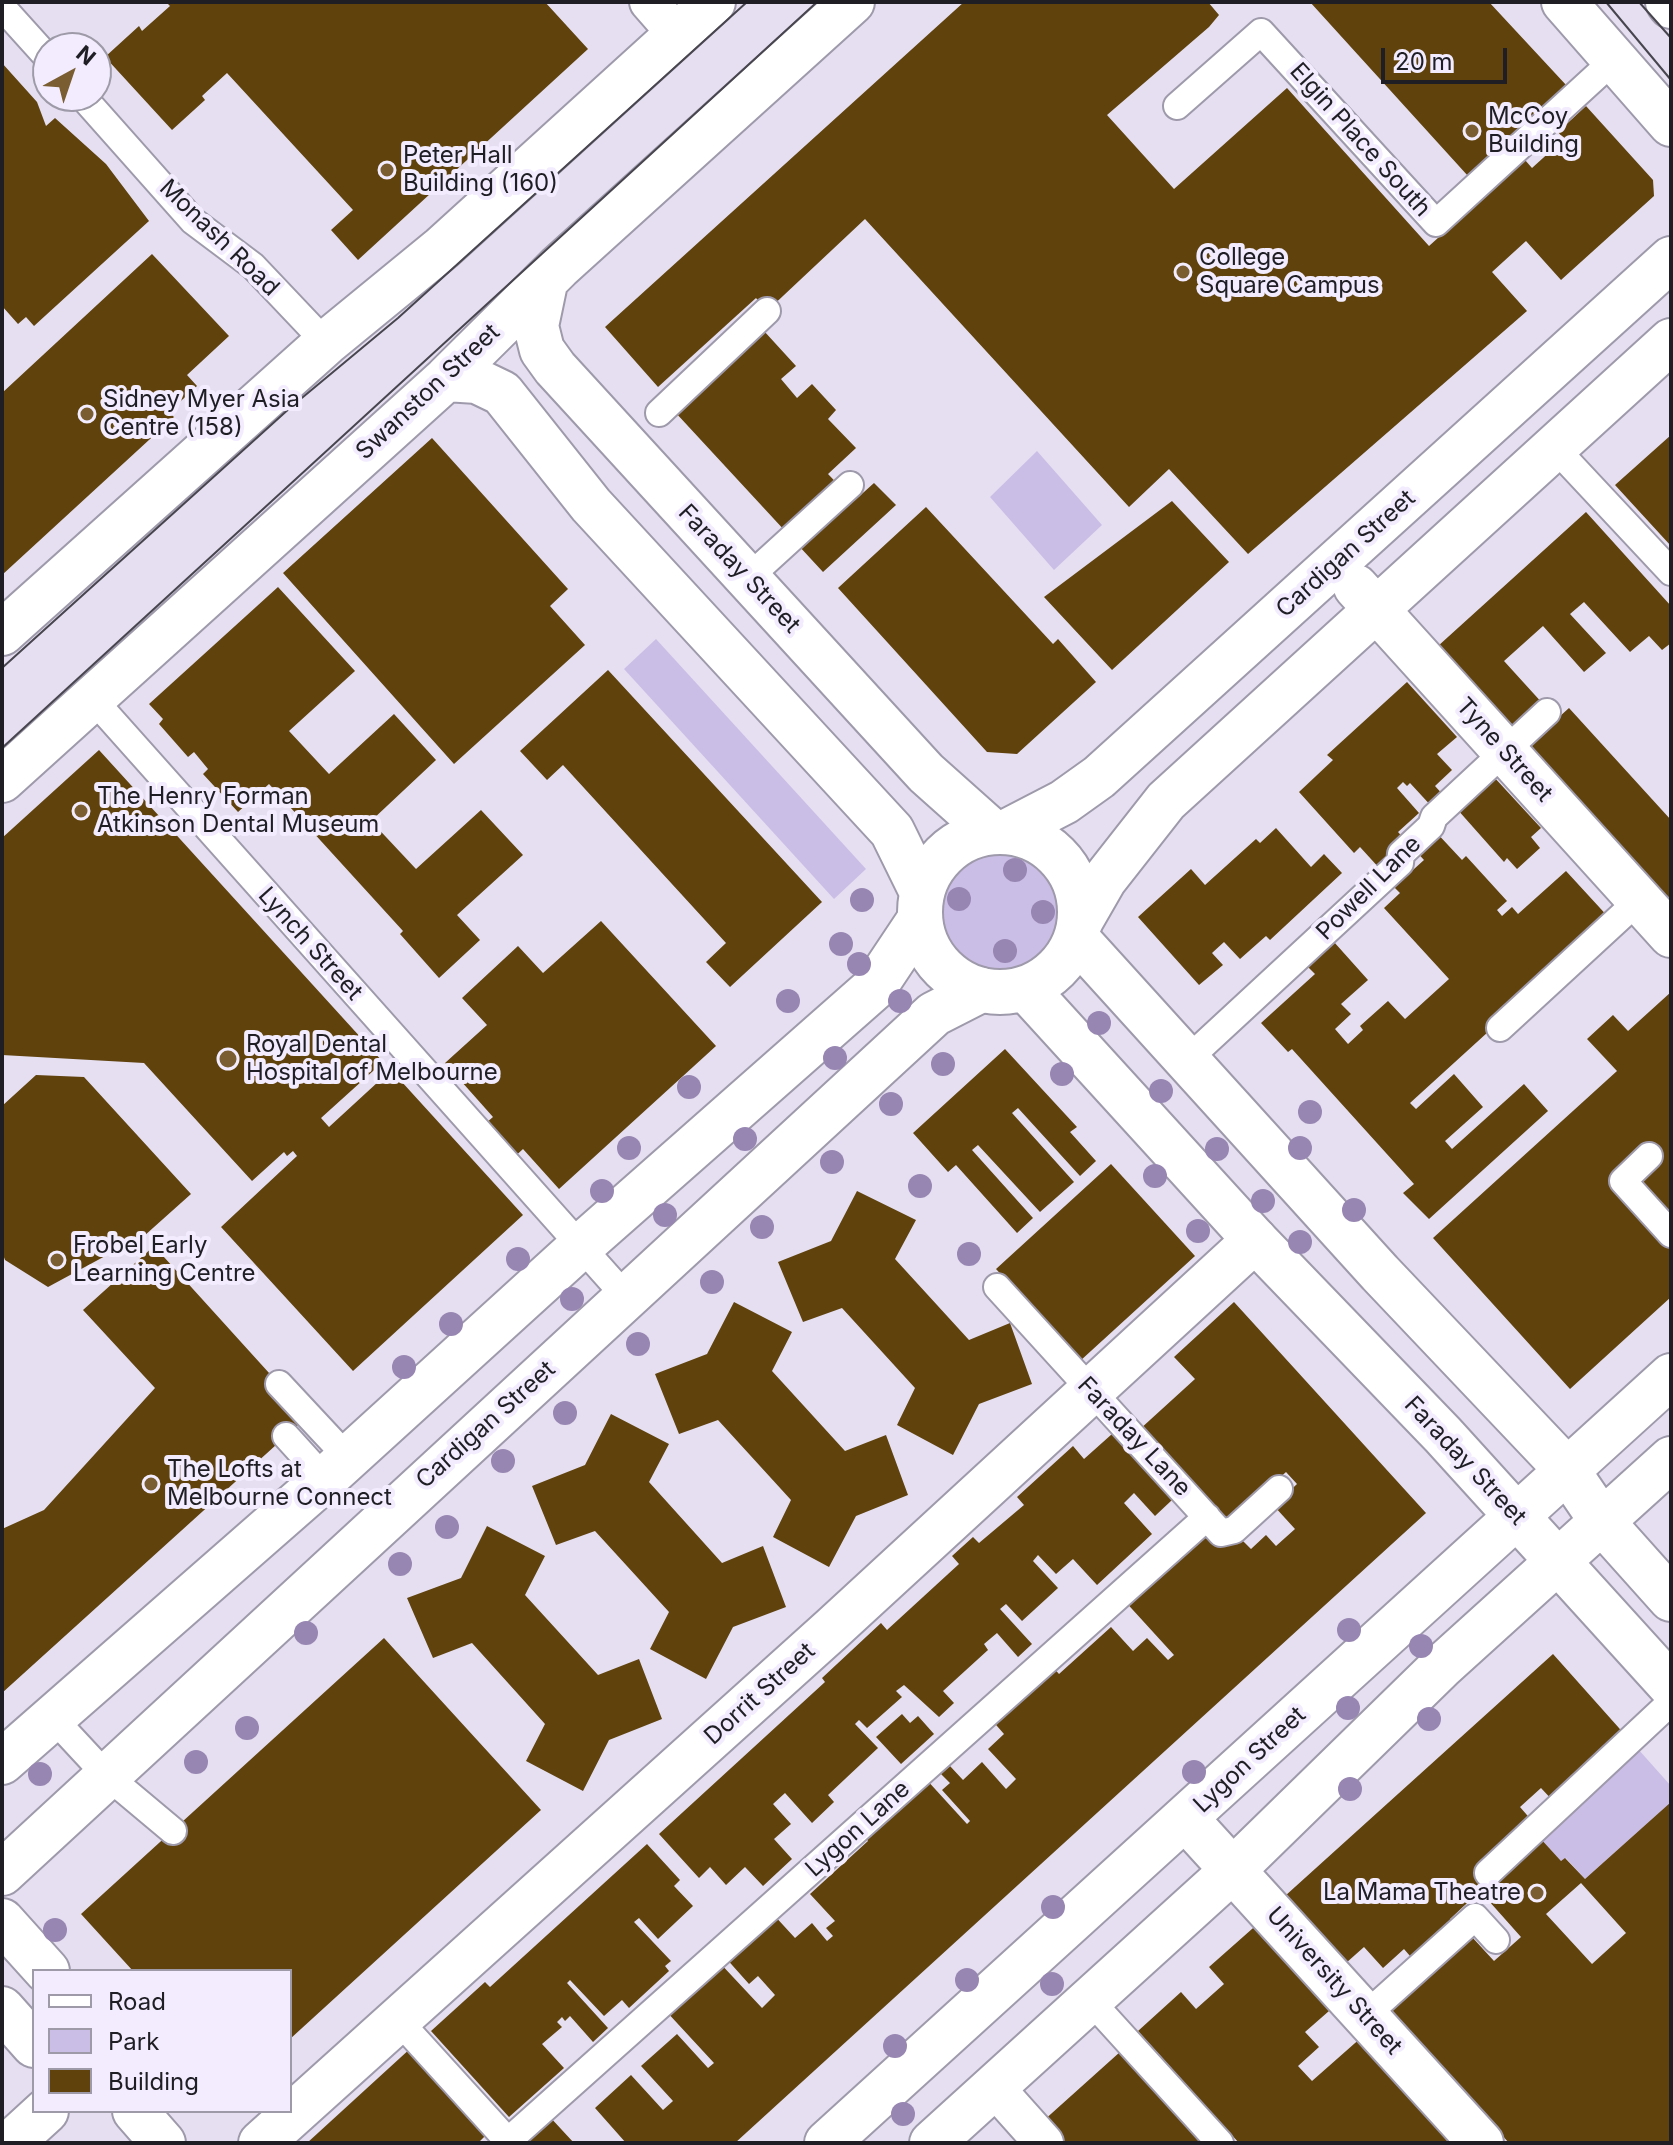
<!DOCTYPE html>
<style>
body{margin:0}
#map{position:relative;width:1673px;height:2145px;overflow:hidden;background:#e5dff1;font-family:Inter,sans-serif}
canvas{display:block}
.frame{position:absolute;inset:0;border:4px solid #201e25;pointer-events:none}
.legend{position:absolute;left:32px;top:1969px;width:260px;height:144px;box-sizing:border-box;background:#f2ecfe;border:2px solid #9e9aa7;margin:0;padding:10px 14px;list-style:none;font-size:24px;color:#201e25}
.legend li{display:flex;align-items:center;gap:16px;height:40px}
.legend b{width:40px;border:2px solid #9e9aa7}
.north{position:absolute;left:32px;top:32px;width:80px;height:80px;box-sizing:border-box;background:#f2ecfe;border:2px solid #9e9aa7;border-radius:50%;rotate:40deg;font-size:22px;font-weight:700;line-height:32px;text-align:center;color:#201e25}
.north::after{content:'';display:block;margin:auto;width:28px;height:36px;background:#7a5d31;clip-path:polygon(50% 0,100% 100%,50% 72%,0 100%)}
.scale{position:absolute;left:1381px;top:48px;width:126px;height:36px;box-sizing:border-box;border:4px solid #201e25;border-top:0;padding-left:10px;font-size:24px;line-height:28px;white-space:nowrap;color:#201e25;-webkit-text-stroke:6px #f2ecfe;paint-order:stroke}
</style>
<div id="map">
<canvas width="1673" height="2145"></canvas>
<div class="frame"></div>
<ul class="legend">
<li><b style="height:10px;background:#fff"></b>Road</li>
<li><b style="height:22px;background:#cbbee6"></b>Park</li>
<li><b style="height:22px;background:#60420d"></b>Building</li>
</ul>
<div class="north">N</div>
<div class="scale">20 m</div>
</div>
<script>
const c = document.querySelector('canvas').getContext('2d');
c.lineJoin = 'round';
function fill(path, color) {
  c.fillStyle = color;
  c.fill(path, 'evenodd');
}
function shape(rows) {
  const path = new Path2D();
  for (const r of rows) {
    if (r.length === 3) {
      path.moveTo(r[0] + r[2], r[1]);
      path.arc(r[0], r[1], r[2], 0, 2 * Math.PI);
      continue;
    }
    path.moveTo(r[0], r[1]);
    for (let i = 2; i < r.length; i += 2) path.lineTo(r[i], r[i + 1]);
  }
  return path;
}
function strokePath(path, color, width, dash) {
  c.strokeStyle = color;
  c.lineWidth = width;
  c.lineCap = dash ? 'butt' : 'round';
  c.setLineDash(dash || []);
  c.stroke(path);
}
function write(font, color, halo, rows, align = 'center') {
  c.font = font + ' Inter,sans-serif';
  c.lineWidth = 8;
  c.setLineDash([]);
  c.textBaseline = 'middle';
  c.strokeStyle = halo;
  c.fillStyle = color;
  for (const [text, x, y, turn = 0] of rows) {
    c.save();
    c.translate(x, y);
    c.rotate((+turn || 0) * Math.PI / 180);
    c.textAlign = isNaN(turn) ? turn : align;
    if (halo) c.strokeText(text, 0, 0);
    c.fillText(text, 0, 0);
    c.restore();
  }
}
const green = shape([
 [1037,451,1102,525,1054,570,990,497],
 [656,639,866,869,834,899,624,669],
 [1004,913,61],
 [1638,1749,1671,1786,1671,1802,1585,1879,1566,1858,1561,1861,1540,1838]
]);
const building = shape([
 [166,2,545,2,588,49,358,260,331,230,353,210,227,73,202,96,205,100,172,130,105,57,139,26,142,31,170,6],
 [964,2,1208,2,1219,15,1209,27,1107,115,1174,189,1287,88,1429,246,1525,160,1532,168,1564,139,1558,132,1586,106,1653,180,1654,196,1561,280,1526,241,1492,272,1527,311,1248,554,1169,469,1129,507,865,219,767,311,756,298,658,387,605,327],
 [1310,2,1489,2,1567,86,1468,176],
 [2,63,37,102,46,126,55,118,106,164,149,221,34,326,26,317,18,324,2,306],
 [152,254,229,336,187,375,197,386,169,412,174,417,2,575,2,393],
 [764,331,796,366,781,379,797,398,812,384,836,410,828,419,856,448,828,474,854,501,874,483,896,505,823,572,675,412],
 [1671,435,1671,546,1615,485],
 [432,438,568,589,550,606,585,645,454,764,283,573],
 [1172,501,1229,562,1112,670,1044,597],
 [926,507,1053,644,1058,639,1096,682,1017,754,987,752,838,588],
 [1586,512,1671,606,1671,643,1662,650,1649,636,1630,652,1584,602,1570,614,1606,653,1584,672,1543,626,1504,661,1544,705,1504,740,1427,656],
 [278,587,355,671,289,731,329,774,394,714,436,760,371,821,416,869,481,810,523,855,457,915,480,940,439,978,400,934,403,931,269,784,238,812,203,774,208,769,194,752,188,757,159,724,163,719,149,704],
 [608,670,822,902,730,987,706,962,726,943,563,765,547,780,520,751],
 [1407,682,1457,737,1437,754,1452,770,1435,786,1446,798,1434,809,1410,783,1407,786,1403,782,1397,788,1419,813,1398,832,1409,844,1381,870,1360,847,1354,853,1299,792,1333,760,1327,755],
 [1569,708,1671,820,1671,924,1517,755],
 [99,750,383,1062,321,1118,329,1127,391,1070,523,1215,353,1371,221,1227,297,1156,293,1151,287,1156,284,1152,252,1181,144,1063,2,1055,2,838],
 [1493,776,1541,828,1531,837,1540,848,1517,869,1507,858,1504,862,1457,809],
 [1276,828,1311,867,1324,854,1342,873,1270,940,1266,936,1240,959,1224,942,1212,953,1223,965,1199,985,1138,917,1191,869,1205,885,1256,839,1260,843],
 [1434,830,1462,860,1466,856,1507,901,1497,910,1502,916,1512,907,1518,914,1566,871,1611,920,1410,1103,1416,1109,1454,1074,1483,1107,1445,1141,1452,1149,1524,1084,1548,1111,1429,1219,1403,1193,1414,1184,1292,1049,1288,1052,1261,1023,1315,974,1307,966,1334,942,1368,980,1341,1004,1351,1014,1335,1029,1348,1044,1363,1030,1360,1026,1388,1001,1405,1019,1449,979,1384,908,1400,893,1394,887,1424,860,1414,849],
 [601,921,716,1046,559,1189,523,1149,509,1162,479,1129,493,1117,445,1063,487,1025,462,998,518,946,543,973],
 [1671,992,1671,1221,1633,1179,1644,1145,1609,1177,1671,1245,1671,1297,1570,1389,1433,1238,1617,1071,1587,1039,1613,1015,1628,1031],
 [1005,1049,1077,1127,1070,1132,1096,1161,1080,1176,1018,1108,1012,1113,1074,1182,1040,1212,978,1145,972,1150,1033,1218,1017,1233,956,1165,948,1172,913,1133],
 [36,1075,84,1077,191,1194,125,1253,120,1248,48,1287,5,1260,2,1252,2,1106],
 [1111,1164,1195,1256,1080,1361,996,1269],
 [857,1191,916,1220,895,1259,969,1340,1010,1323,1032,1384,979,1404,953,1455,897,1425,915,1388,842,1308,803,1322,778,1262,831,1241],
 [154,1246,308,1416,2,1693,2,1529,44,1510,155,1388,83,1310],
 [734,1302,792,1332,772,1371,845,1451,886,1435,908,1495,856,1516,829,1567,773,1537,791,1500,718,1420,679,1434,655,1374,707,1354],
 [1234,1302,1426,1513,735,2143,626,2143,595,2108,631,2075,663,2110,673,2101,641,2066,677,2034,708,2068,714,2063,665,2010,718,1961,762,2008,775,1995,758,1976,749,1984,724,1956,772,1913,795,1938,812,1923,827,1941,833,1936,826,1928,835,1921,810,1894,868,1841,863,1834,925,1778,967,1824,970,1821,942,1790,950,1783,941,1774,950,1766,963,1780,982,1762,1006,1789,1016,1779,988,1749,1004,1734,990,1718,1050,1664,1059,1674,1111,1627,1133,1651,1147,1638,1168,1660,1174,1655,1122,1598,1203,1524,1239,1537,1251,1549,1266,1535,1276,1546,1295,1529,1274,1506,1297,1484,1286,1472,1227,1526,1139,1430,1195,1379,1174,1357],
 [611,1414,669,1444,649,1482,722,1563,763,1546,786,1607,733,1627,706,1679,650,1649,669,1612,595,1531,556,1545,532,1486,585,1465],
 [1112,1434,1172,1500,1155,1516,1134,1493,1124,1503,1152,1534,1097,1585,1073,1559,1056,1574,1038,1555,1033,1561,1058,1588,1022,1621,1006,1604,1000,1609,1032,1644,1018,1657,997,1633,984,1644,988,1650,943,1691,954,1703,939,1717,904,1685,896,1691,902,1697,867,1728,859,1720,855,1724,878,1748,828,1795,834,1802,812,1823,785,1793,773,1804,791,1824,774,1839,792,1859,763,1886,745,1867,726,1885,710,1867,699,1878,659,1834,825,1682,822,1678,881,1623,887,1630,959,1564,952,1556,973,1537,979,1543,1024,1505,1017,1497,1073,1446,1084,1459],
 [487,1526,545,1556,525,1595,598,1675,639,1659,662,1719,609,1740,583,1791,526,1761,545,1724,472,1643,433,1658,407,1598,461,1578],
 [384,1638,541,1810,290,2039,290,1971,133,1971,81,1914],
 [1553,1654,1627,1737,1555,1803,1541,1788,1520,1807,1533,1822,1540,1838,1561,1861,1565,1858,1585,1879,1671,1802,1671,2143,1509,2143,1390,2011,1472,1937,1494,1961,1521,1937,1480,1891,1450,1919,1457,1927,1416,1963,1404,1949,1383,1968,1364,1947,1346,1963,1285,1896],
 [1581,1883,1626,1933,1592,1964,1546,1914],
 [902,1714,910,1723,918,1716,934,1734,901,1764,876,1737],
 [647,1844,680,1880,674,1886,693,1906,658,1939,639,1918,634,1922,671,1961,665,1966,669,1971,629,2008,622,2000,604,2016,570,1980,567,1983,608,2028,593,2042,570,2016,565,2021,562,2017,557,2022,562,2027,542,2044,564,2068,509,2117,431,2031,485,1982,490,1987],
 [1261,1921,1337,2004,1305,2032,1319,2047,1298,2066,1312,2081,1363,2036,1454,2143,1239,2143,1138,2031,1181,1992,1196,2009,1224,1984,1209,1967],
 [1130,2043,1220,2143,1060,2143,1042,2122],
 [412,2047,490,2131,478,2143,307,2143],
 [549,2116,574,2143,519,2143]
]);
const service = shape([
 [2,7,48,58],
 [82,96,193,221,253,266,326,343],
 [1177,106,1261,32,1436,223,1614,60],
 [659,413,767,311],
 [1555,448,1671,572],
 [748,578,850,485],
 [92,698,626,1297],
 [1500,1028,1639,900],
 [1187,1060,1400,863,1401,854,1431,826,1434,817,1547,712],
 [1649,1156,1623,1181,1671,1234],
 [997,1287,1221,1533,1234,1530,1279,1489],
 [279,1384,348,1458],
 [286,1436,325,1479],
 [53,1718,105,1774,173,1831],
 [1488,1873,1671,1702],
 [1090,2000,1220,2143],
 [1366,2015,1475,1917,1496,1940],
 [399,2021,508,2141,1207,1517]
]);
const pedestrian = shape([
 [649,2,677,34],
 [994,2087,1044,2143]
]);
const minor = shape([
 [1356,587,1671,935],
 [1008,831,1064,802,1099,777,1671,259],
 [1081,920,1104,880,1166,801,1671,341],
 [2,1762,325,1479,580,1247,874,988,920,919],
 [1186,1819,1481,2143],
 [2,1873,934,1014,981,990],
 [11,2143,46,2111],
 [261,2143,832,1629,1255,1240]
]);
const tertiary = shape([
 [545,283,536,326,542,350,555,368,926,773,991,831],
 [446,379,477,381,502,393,591,505,892,831,922,892],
 [2,633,326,343,442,248,713,2],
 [2,780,446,379,559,267,852,2],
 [1000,912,80],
 [1077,939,1380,1273,1567,1470,1603,1523,1671,1599],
 [1026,989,1255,1240,1443,1435,1671,1686],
 [2,1921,47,1971],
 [2,2009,34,2045],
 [135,2111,163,2143],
 [827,2143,1671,1376],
 [932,2143,1233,1870,1441,1667,1671,1459]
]);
const secondary = shape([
 [1564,2,1671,124],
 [1668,2,1671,6]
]);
const tram = shape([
 [1606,2,1671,80],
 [1639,2,1671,38],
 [2,668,291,407,398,318,747,2],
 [2,748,817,2]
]);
const trees = [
 [1015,870],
 [959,899],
 [862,900],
 [1043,912],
 [841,944],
 [1005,951],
 [859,964],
 [788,1001],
 [900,1001],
 [1099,1023],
 [835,1058],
 [943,1064],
 [1062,1074],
 [689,1087],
 [1161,1091],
 [891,1104],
 [1310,1112],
 [745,1139],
 [629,1148],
 [1300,1148],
 [1217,1149],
 [832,1162],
 [1155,1176],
 [920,1186],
 [602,1191],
 [1263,1201],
 [1354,1210],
 [665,1215],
 [762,1227],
 [1198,1231],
 [1300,1242],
 [969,1254],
 [518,1259],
 [712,1282],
 [572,1299],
 [451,1324],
 [638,1344],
 [404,1367],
 [565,1413],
 [503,1461],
 [447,1527],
 [400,1564],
 [1349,1630],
 [306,1633],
 [1421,1646],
 [1348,1708],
 [1429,1719],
 [247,1728],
 [196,1762],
 [1194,1772],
 [40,1774],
 [1350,1789],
 [1053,1907],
 [55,1930],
 [967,1980],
 [1052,1984],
 [895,2046],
 [903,2114]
];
const markers = [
 [1472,131,8,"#7a5d31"],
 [387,170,8,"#7a5d31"],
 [1183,272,8,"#7a5d31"],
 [87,414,8,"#7a5d31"],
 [81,811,8,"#7a5d31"],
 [228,1059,10,"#7a5d31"],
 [57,1260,8,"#7a5d31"],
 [151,1484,8,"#7a5d31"],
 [1537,1893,8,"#7a5d31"]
];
const poiNames = [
 ["McCoy",1488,117],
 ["Building",1488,145],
 ["Peter Hall",403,156],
 ["Building (160)",403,184],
 ["College",1199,258],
 ["Square Campus",1199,286],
 ["Sidney Myer Asia",103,400],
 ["Centre (158)",103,428],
 ["The Henry Forman",97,797],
 ["Atkinson Dental Museum",97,825],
 ["Royal Dental",246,1045],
 ["Hospital of Melbourne",246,1073],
 ["Frobel Early",73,1246],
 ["Learning Centre",73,1274],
 ["The Lofts at",167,1470],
 ["Melbourne Connect",167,1498],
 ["La Mama Theatre",1521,1893,"right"]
];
const streetNames = [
 ["Elgin Place South",1360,140,48],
 ["Monash Road",219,238,44],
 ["Swanston Street",428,392,-43],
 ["Cardigan Street",1346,554,-42],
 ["Faraday Street",739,569,47],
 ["Tyne Street",1504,750,48],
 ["Powell Lane",1369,888,-45],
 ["Lynch Street",310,944,48],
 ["Cardigan Street",486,1425,-42],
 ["Faraday Lane",1134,1437,47],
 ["Faraday Street",1465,1461,47],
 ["Dorrit Street",760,1694,-42],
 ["Lygon Street",1250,1760,-43],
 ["Lygon Lane",858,1829,-42],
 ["University Street",1334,1981,48]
];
fill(green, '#cbbee6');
fill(building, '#60420d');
strokePath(service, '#9f9aab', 30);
strokePath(pedestrian, '#9f9aab', 42);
strokePath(minor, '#9f9aab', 48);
strokePath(tertiary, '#9f9aab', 48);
strokePath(secondary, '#9f9aab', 48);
strokePath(service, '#fff', 26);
strokePath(pedestrian, '#fff', 38);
strokePath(minor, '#fff', 44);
strokePath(tertiary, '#fff', 44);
strokePath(secondary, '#fff', 44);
strokePath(tram, '#48454e', 2);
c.fillStyle = '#9786b2';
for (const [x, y] of trees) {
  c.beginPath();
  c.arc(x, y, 12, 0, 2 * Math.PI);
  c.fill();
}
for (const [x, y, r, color] of markers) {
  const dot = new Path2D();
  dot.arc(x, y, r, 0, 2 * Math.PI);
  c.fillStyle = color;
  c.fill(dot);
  strokePath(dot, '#f2ecfe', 3);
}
write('24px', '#201e25', '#f2ecfe', poiNames, 'left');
write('24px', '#201e25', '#f2ecfe', streetNames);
</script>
